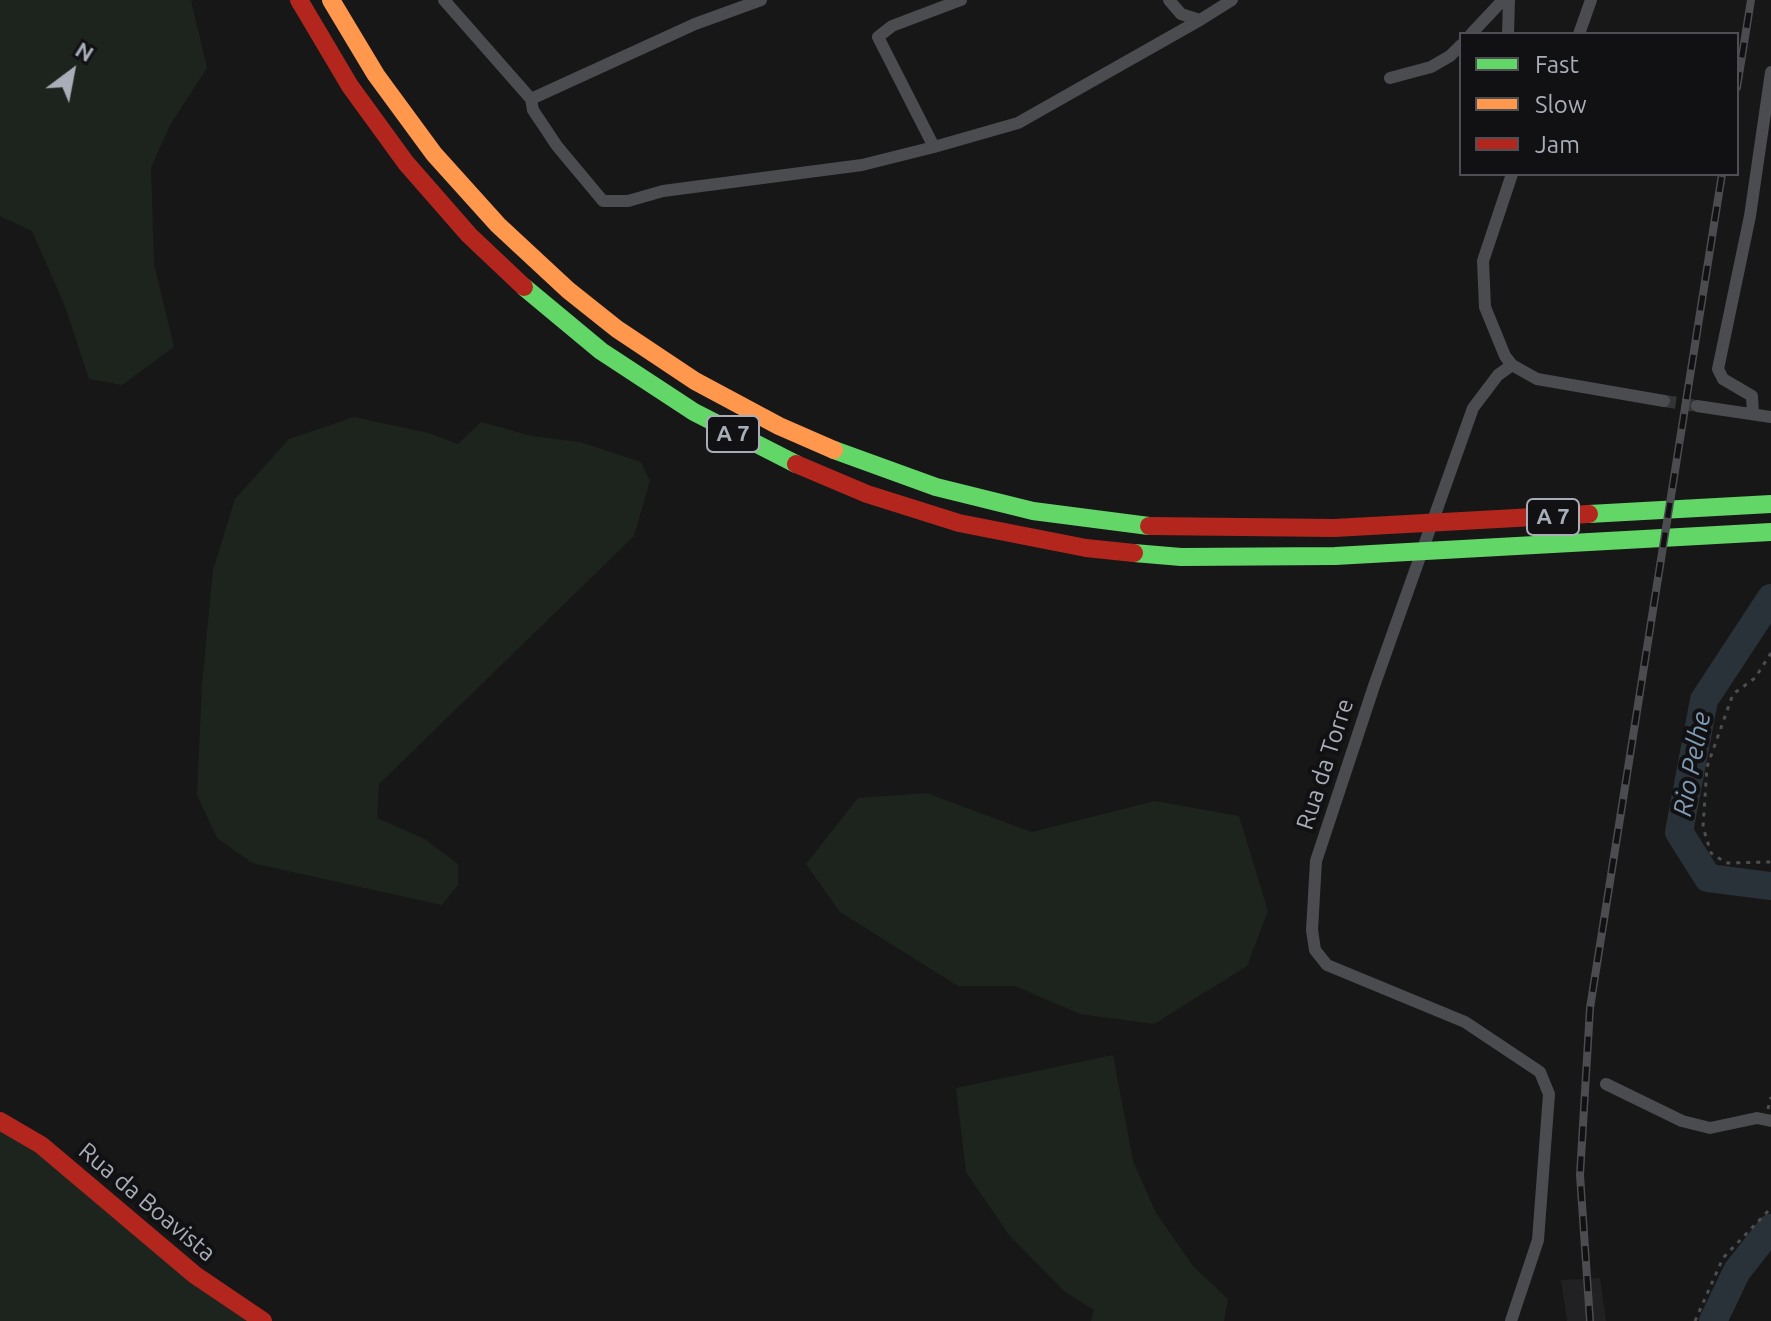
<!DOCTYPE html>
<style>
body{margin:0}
#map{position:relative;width:1771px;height:1321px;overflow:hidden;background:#171717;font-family:Ubuntu,sans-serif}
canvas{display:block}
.legend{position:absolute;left:1459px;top:32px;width:280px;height:144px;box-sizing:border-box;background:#111113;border:2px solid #4d4f55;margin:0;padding:10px 14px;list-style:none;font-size:24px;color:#a8adb8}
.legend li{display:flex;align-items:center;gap:16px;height:40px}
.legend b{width:40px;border:2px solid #4d4f55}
.north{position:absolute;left:32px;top:32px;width:80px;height:80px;-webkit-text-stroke:6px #111113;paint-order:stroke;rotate:32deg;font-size:22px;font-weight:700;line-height:32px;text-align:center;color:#a8adb8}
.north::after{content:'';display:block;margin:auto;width:28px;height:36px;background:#a8adb8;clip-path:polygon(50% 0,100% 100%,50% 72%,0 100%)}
</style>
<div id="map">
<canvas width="1771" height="1321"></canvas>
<ul class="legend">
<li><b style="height:10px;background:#63d668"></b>Fast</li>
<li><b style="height:10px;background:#ff974d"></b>Slow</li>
<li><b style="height:10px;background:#b3261e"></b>Jam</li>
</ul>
<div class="north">N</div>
</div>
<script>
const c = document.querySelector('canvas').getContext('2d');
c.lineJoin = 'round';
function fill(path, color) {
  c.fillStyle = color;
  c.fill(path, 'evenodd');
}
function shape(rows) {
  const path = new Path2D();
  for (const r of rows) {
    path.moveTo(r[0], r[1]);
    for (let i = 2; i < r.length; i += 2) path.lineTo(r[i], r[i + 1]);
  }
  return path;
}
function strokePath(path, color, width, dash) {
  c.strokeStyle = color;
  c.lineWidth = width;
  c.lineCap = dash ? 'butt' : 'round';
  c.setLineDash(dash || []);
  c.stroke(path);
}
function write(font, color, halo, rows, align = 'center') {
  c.font = font + ' Ubuntu,sans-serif';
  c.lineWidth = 8;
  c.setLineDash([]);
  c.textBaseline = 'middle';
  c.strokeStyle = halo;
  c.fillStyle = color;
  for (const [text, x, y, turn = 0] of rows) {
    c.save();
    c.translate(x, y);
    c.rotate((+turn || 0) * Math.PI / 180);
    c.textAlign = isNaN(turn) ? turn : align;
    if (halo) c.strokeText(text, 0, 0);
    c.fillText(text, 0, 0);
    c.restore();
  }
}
const built = shape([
 [1600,1278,1606,1321,1567,1321,1561,1280]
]);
const green = shape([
 [0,0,191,0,207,68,170,125,151,168,154,264,174,347,122,385,89,379,65,306,32,231,0,216],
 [354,417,428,433,458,444,481,422,532,436,580,442,641,462,650,481,634,536,379,784,377,818,425,839,458,864,458,885,442,905,252,863,217,838,197,795,202,684,213,570,235,499,289,439],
 [926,793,1032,832,1155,801,1239,816,1268,911,1247,966,1154,1024,1080,1014,1015,986,958,986,840,912,806,864,858,798],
 [1113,1055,1133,1161,1156,1213,1193,1266,1228,1299,1224,1321,1091,1321,1094,1310,1065,1292,1009,1235,966,1172,956,1088],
 [0,1121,263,1321,0,1321]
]);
const river = shape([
 [1771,598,1704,700,1679,832,1708,878,1771,886],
 [1713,1321,1737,1271,1771,1228]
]);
const streetTunnel = shape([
 [1664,401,1697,406]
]);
const path = shape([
 [1771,653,1755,678,1733,694,1707,767,1703,827,1711,853,1726,863,1771,862],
 [1768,1109,1771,1097],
 [1695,1321,1723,1258,1771,1208]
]);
const street = shape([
 [444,0,531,99],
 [761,0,695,24,531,99,533,110,557,146,603,201,628,201,663,191,862,165,934,147],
 [961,0,892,26,878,37,934,147,1018,123,1200,20],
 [1169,0,1181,14,1200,20,1232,0],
 [1471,34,1503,0],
 [1508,34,1509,0],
 [1579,34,1591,0],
 [1390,78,1431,67,1450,56,1461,45],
 [1512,174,1483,261,1485,307,1505,356,1512,365,1537,379,1664,401],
 [1697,406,1771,417],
 [1753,414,1752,396,1723,379,1718,369,1750,216,1771,72],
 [1606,1084,1682,1121,1710,1128,1757,1118,1771,1121],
 [1511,1321,1538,1240,1549,1094,1540,1072,1465,1022,1327,965,1315,950,1312,930,1316,861,1374,686,1473,408,1498,375,1512,365]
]);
const fast = shape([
 [524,287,601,351,694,412,796,464],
 [834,450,936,487,1033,511,1149,526],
 [1589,514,1771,504],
 [1134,553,1181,557,1335,556,1771,532]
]);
const slow = shape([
 [331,0,376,75,434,154,498,225,568,290,617,329,695,381,779,426,834,450]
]);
const jam = shape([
 [299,0,350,86,406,163,469,235,524,287],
 [796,464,867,494,959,523,1086,548,1134,553],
 [1149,526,1334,528,1589,514],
 [0,1121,41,1145,195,1275,263,1321]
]);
const rail = shape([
 [1737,87,1751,0],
 [1590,1321,1580,1175,1590,1008,1722,174]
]);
const shields = [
 [733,434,52],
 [1553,517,52]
];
const shieldNames = [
 ["A 7",733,434],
 ["A 7",1553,517]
];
const streetNames = [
 ["Rua da Torre",1325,764,-72],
 ["Rua da Boavista",147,1202,40]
];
const waterNames = [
 ["Rio Pelhe",1692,764,-79]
];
fill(built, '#212123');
fill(green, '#1d241e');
strokePath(river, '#2a3239', 28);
strokePath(streetTunnel, '#343537', 12, [12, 6]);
strokePath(path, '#4d4e52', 3, [4, 6]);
strokePath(street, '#4b4c50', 12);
strokePath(fast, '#63d668', 18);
strokePath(slow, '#ff974d', 18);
strokePath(jam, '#b3261e', 18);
strokePath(rail, '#4b4c4f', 8);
strokePath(rail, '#111113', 5, [15]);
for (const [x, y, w] of shields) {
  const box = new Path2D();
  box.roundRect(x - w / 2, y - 18, w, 36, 6);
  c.fillStyle = '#111113';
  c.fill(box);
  strokePath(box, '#a8adb8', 2);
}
write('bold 22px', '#a8adb8', null, shieldNames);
write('24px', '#a8adb8', '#111113', streetNames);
write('italic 26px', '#7f9bb3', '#111113', waterNames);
</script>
